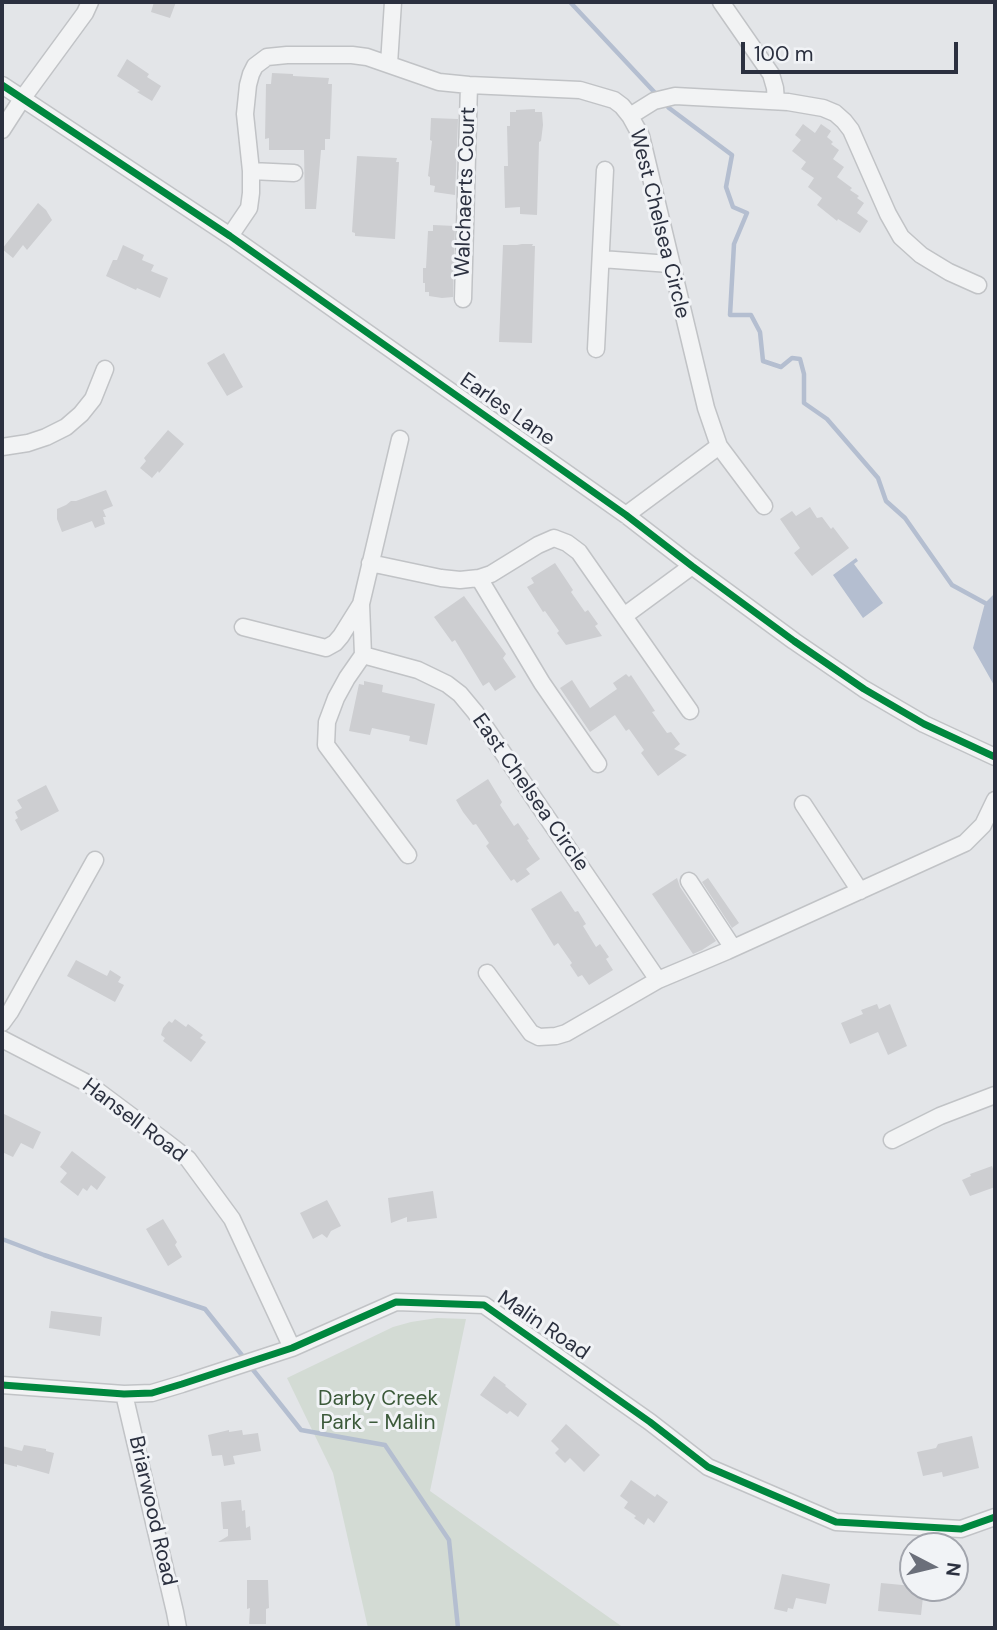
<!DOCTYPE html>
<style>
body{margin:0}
#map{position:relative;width:997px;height:1630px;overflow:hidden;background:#e3e5e8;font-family:"DM Sans",sans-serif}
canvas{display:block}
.frame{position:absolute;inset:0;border:4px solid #2b303f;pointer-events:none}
.north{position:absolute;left:899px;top:1532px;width:70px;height:70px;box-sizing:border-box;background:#f1f3f6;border:2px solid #a2a5ad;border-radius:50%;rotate:97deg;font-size:19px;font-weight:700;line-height:28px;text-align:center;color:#2b303f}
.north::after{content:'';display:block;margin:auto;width:24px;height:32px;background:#6b6f7a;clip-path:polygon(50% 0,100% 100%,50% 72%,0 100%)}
.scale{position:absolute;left:741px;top:42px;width:217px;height:32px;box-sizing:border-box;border:4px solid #2b303f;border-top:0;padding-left:9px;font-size:21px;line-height:24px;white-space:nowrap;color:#2b303f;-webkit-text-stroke:5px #f1f3f6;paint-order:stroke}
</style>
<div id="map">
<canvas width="997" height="1630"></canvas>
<div class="frame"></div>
<div class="north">N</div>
<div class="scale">100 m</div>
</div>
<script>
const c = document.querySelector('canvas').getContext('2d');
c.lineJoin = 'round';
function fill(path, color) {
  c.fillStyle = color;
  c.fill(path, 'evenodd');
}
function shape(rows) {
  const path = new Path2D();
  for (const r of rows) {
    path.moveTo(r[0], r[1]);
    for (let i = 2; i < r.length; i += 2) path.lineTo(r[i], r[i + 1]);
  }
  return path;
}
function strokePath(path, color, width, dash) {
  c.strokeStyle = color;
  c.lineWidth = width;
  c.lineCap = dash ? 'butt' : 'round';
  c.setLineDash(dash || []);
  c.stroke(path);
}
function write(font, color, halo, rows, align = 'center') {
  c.font = font + ' "DM Sans",sans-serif';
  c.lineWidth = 6;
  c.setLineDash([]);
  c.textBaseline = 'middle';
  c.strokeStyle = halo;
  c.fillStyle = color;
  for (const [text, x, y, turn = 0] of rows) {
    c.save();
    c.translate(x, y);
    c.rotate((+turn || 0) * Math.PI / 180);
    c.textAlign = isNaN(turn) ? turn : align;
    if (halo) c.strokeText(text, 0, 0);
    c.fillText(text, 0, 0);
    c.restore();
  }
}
const green = shape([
 [437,1318,466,1319,430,1491,624,1628,368,1628,333,1473,287,1378,393,1327,411,1322]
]);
const water = shape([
 [856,558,858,561,854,564,883,603,863,618,833,575],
 [995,593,995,687,973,648,985,603]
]);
const stream = shape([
 [570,2,658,96],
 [664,102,669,108,732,155,726,187,733,207,747,213,734,244,730,315,751,315,760,332,763,361,781,367,792,358,800,359,804,374,804,403,827,419,878,478,886,501,905,518,952,585,985,603],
 [2,1239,44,1255,205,1309,245,1359],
 [250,1366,301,1430,385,1445,449,1540,458,1628]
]);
const building = shape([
 [154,2,176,2,170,18,151,12],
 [127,59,149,74,147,77,161,86,152,101,137,92,140,91,117,76],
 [272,73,293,74,293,76,329,78,328,84,332,84,330,139,325,139,325,150,321,150,316,209,305,209,304,150,269,150,269,138,265,139,266,84,271,84],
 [535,109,535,112,542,112,543,125,541,141,539,142,537,215,520,214,520,207,505,208,504,166,508,166,507,126,510,126,510,112,516,112,516,110],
 [431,118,458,119,455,195,434,192,435,186,430,185,430,177,428,176,432,141,430,140],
 [803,124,815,133,821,124,831,131,827,137,833,142,831,144,839,150,833,159,844,167,837,177,852,188,850,190,859,196,857,198,864,203,857,213,868,221,860,233,838,219,837,221,817,205,822,198,808,187,814,178,801,169,806,162,792,151,801,140,795,135],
 [357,156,397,158,396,162,399,162,395,239,355,236,355,233,352,232],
 [38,203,46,210,52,220,27,250,23,245,13,258,2,249],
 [433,225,455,226,453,297,442,298,429,296,429,292,425,292,425,283,423,283,423,268,426,268,428,231,433,231],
 [522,244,533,244,532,246,535,246,532,343,499,342,503,245,517,245],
 [123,245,144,255,142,260,154,265,151,271,168,278,160,298,137,288,136,290,106,276,113,260,117,260],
 [224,353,243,387,227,396,207,363],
 [168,430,184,444,159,473,158,471,152,478,140,468,146,461,144,458],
 [106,490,113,506,103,510,106,517,103,517,105,524,95,528,92,521,62,532,57,519,57,509,66,505,71,501,76,501],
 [810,507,817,518,822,517,831,529,833,527,849,548,812,576,794,553,800,548,780,519,792,511,796,516],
 [555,563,573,590,571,592,585,612,588,610,598,624,595,626,602,636,566,645,557,633,559,631,545,611,543,612,527,587,534,583,531,578],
 [464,596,506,654,503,658,516,677,495,691,489,682,483,686,455,640,452,642,434,617],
 [626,674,629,677,631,675,655,711,652,712,667,733,671,732,680,744,674,749,687,755,658,776,641,753,644,750,629,729,626,731,615,715,590,732,560,688,572,680,590,708,617,689,613,683],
 [364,681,383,685,382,692,435,704,427,745,409,741,410,736,372,728,370,735,349,731,359,684,364,685],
 [488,779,502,802,500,805,514,826,518,823,529,839,527,840,540,859,526,869,530,874,517,883,514,879,511,881,486,846,489,843,476,824,473,825,463,812,456,800],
 [46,785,59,811,21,831,15,820,18,818,15,812,22,808,17,800],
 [677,878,680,887,716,941,702,950,693,954,652,894],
 [708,878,739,923,732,928,702,882],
 [561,891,575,912,578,911,586,924,583,926,596,947,600,944,609,957,606,959,613,970,589,985,582,975,578,977,570,965,572,963,558,943,554,946,531,909],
 [76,960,107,976,110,970,121,977,118,982,124,985,115,1002,67,976],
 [877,1004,879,1009,890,1004,907,1046,888,1055,878,1032,850,1044,841,1023,863,1014,861,1010],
 [175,1019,186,1027,188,1024,203,1035,200,1038,206,1042,191,1062,163,1041,165,1038,161,1035,163,1028,169,1021,172,1023],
 [2,1113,41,1132,33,1149,21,1143,13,1157,2,1152],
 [72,1151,106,1177,97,1190,91,1185,87,1191,83,1188,78,1196,60,1182,67,1173,60,1167],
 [992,1166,995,1174,995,1187,970,1196,962,1180,971,1176,970,1174],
 [433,1191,437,1218,407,1222,407,1217,391,1223,388,1198],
 [327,1200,341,1226,331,1231,327,1238,322,1234,313,1239,300,1213],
 [163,1219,177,1242,175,1245,182,1257,168,1266,146,1229],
 [51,1311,102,1317,100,1336,49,1328],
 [494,1376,506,1385,505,1386,527,1404,518,1417,510,1411,507,1414,480,1395],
 [566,1424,600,1455,584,1472,570,1458,565,1463,555,1453,559,1449,551,1441],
 [229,1430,229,1432,242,1430,243,1435,258,1433,261,1451,233,1456,235,1464,224,1466,222,1455,212,1456,208,1435],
 [972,1436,979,1468,943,1477,942,1472,923,1476,917,1452,936,1448,938,1444],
 [24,1445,46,1449,46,1451,54,1453,49,1474,17,1465,17,1467,2,1463,2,1446,22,1451],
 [631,1480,655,1497,657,1494,668,1502,654,1523,648,1518,644,1525,634,1518,636,1516,624,1508,628,1502,620,1496],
 [241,1500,242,1511,245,1510,246,1528,250,1526,251,1540,218,1542,228,1536,228,1529,223,1529,221,1502],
 [782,1574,830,1584,826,1604,796,1598,793,1609,788,1608,787,1612,774,1609],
 [247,1580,268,1580,269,1608,266,1609,266,1624,249,1624,250,1608,247,1609],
 [881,1583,913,1586,913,1588,924,1588,921,1615,878,1611]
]);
const minor = shape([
 [721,2,771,74,775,88,776,101],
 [389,64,393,2],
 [2,85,230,236,626,515,692,566,794,641,864,689,924,724,995,757],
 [630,116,654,101,675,96,788,102,823,108,835,113,844,121,851,130,888,214,901,237,921,255,949,272,978,285],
 [2,130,22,99,85,13,90,2],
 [251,171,294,173],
 [230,236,249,208,251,193,251,171,245,114,248,85,251,74,255,66,267,57,287,55,352,55,367,57,439,82,469,85,580,90,614,100,622,106,630,116,641,136,706,408,719,446,626,515],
 [601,259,670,264],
 [463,299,469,85],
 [596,349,605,170],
 [400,439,361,604,363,655,347,678,336,698,327,722,326,745,408,855],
 [719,446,764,506],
 [2,447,28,443,46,437,66,427,81,414,93,399,105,369],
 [370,563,441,578,460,580,479,578,491,574,538,545,554,538,567,543,579,552,690,711],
 [479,578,542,683,598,764],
 [624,616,692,566],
 [243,627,326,648,335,643,341,636,361,604],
 [363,655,418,670,447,684,460,694,475,712,658,980],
 [803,804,860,891],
 [689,881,733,948],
 [487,973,531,1033,539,1037,556,1036,566,1033,658,980,727,951,965,843,983,825,995,800],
 [2,1023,10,1012,95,860],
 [2,1039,87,1083,166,1142,188,1159,232,1219,292,1348],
 [892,1140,940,1116,995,1095],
 [2,1385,124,1394,152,1393,182,1384,292,1348,396,1302,484,1305,650,1422,708,1467,836,1522,961,1529,995,1517],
 [124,1394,175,1612,178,1628]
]);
const cycleway = shape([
 [2,85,230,236,626,515,692,566,794,641,864,689,924,724,995,757],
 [2,1385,124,1394,152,1393,182,1384,292,1348,396,1302,484,1305,650,1422,708,1467,836,1522,961,1529,995,1517]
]);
const streetNames = [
 ["Walchaerts Court",466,192,-88],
 ["West Chelsea Circle",659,224,76],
 ["Earles Lane",507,410,35],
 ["East Chelsea Circle",530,793,55],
 ["Hansell Road",134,1121,37],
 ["Malin Road",543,1326,34],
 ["Briarwood Road",152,1511,77]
];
const parkNames = [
 ["Darby Creek",378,1399],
 ["Park - Malin",378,1423]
];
fill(green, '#d3dbd4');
fill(water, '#b4bed0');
strokePath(stream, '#b4bed0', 4.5);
fill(building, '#cdced1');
strokePath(minor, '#c1c3c6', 19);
strokePath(minor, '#f2f3f4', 16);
strokePath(cycleway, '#00873e', 7);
write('21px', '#2b303f', '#f1f3f6', streetNames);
write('21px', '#3c5a3a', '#f1f3f6', parkNames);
</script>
